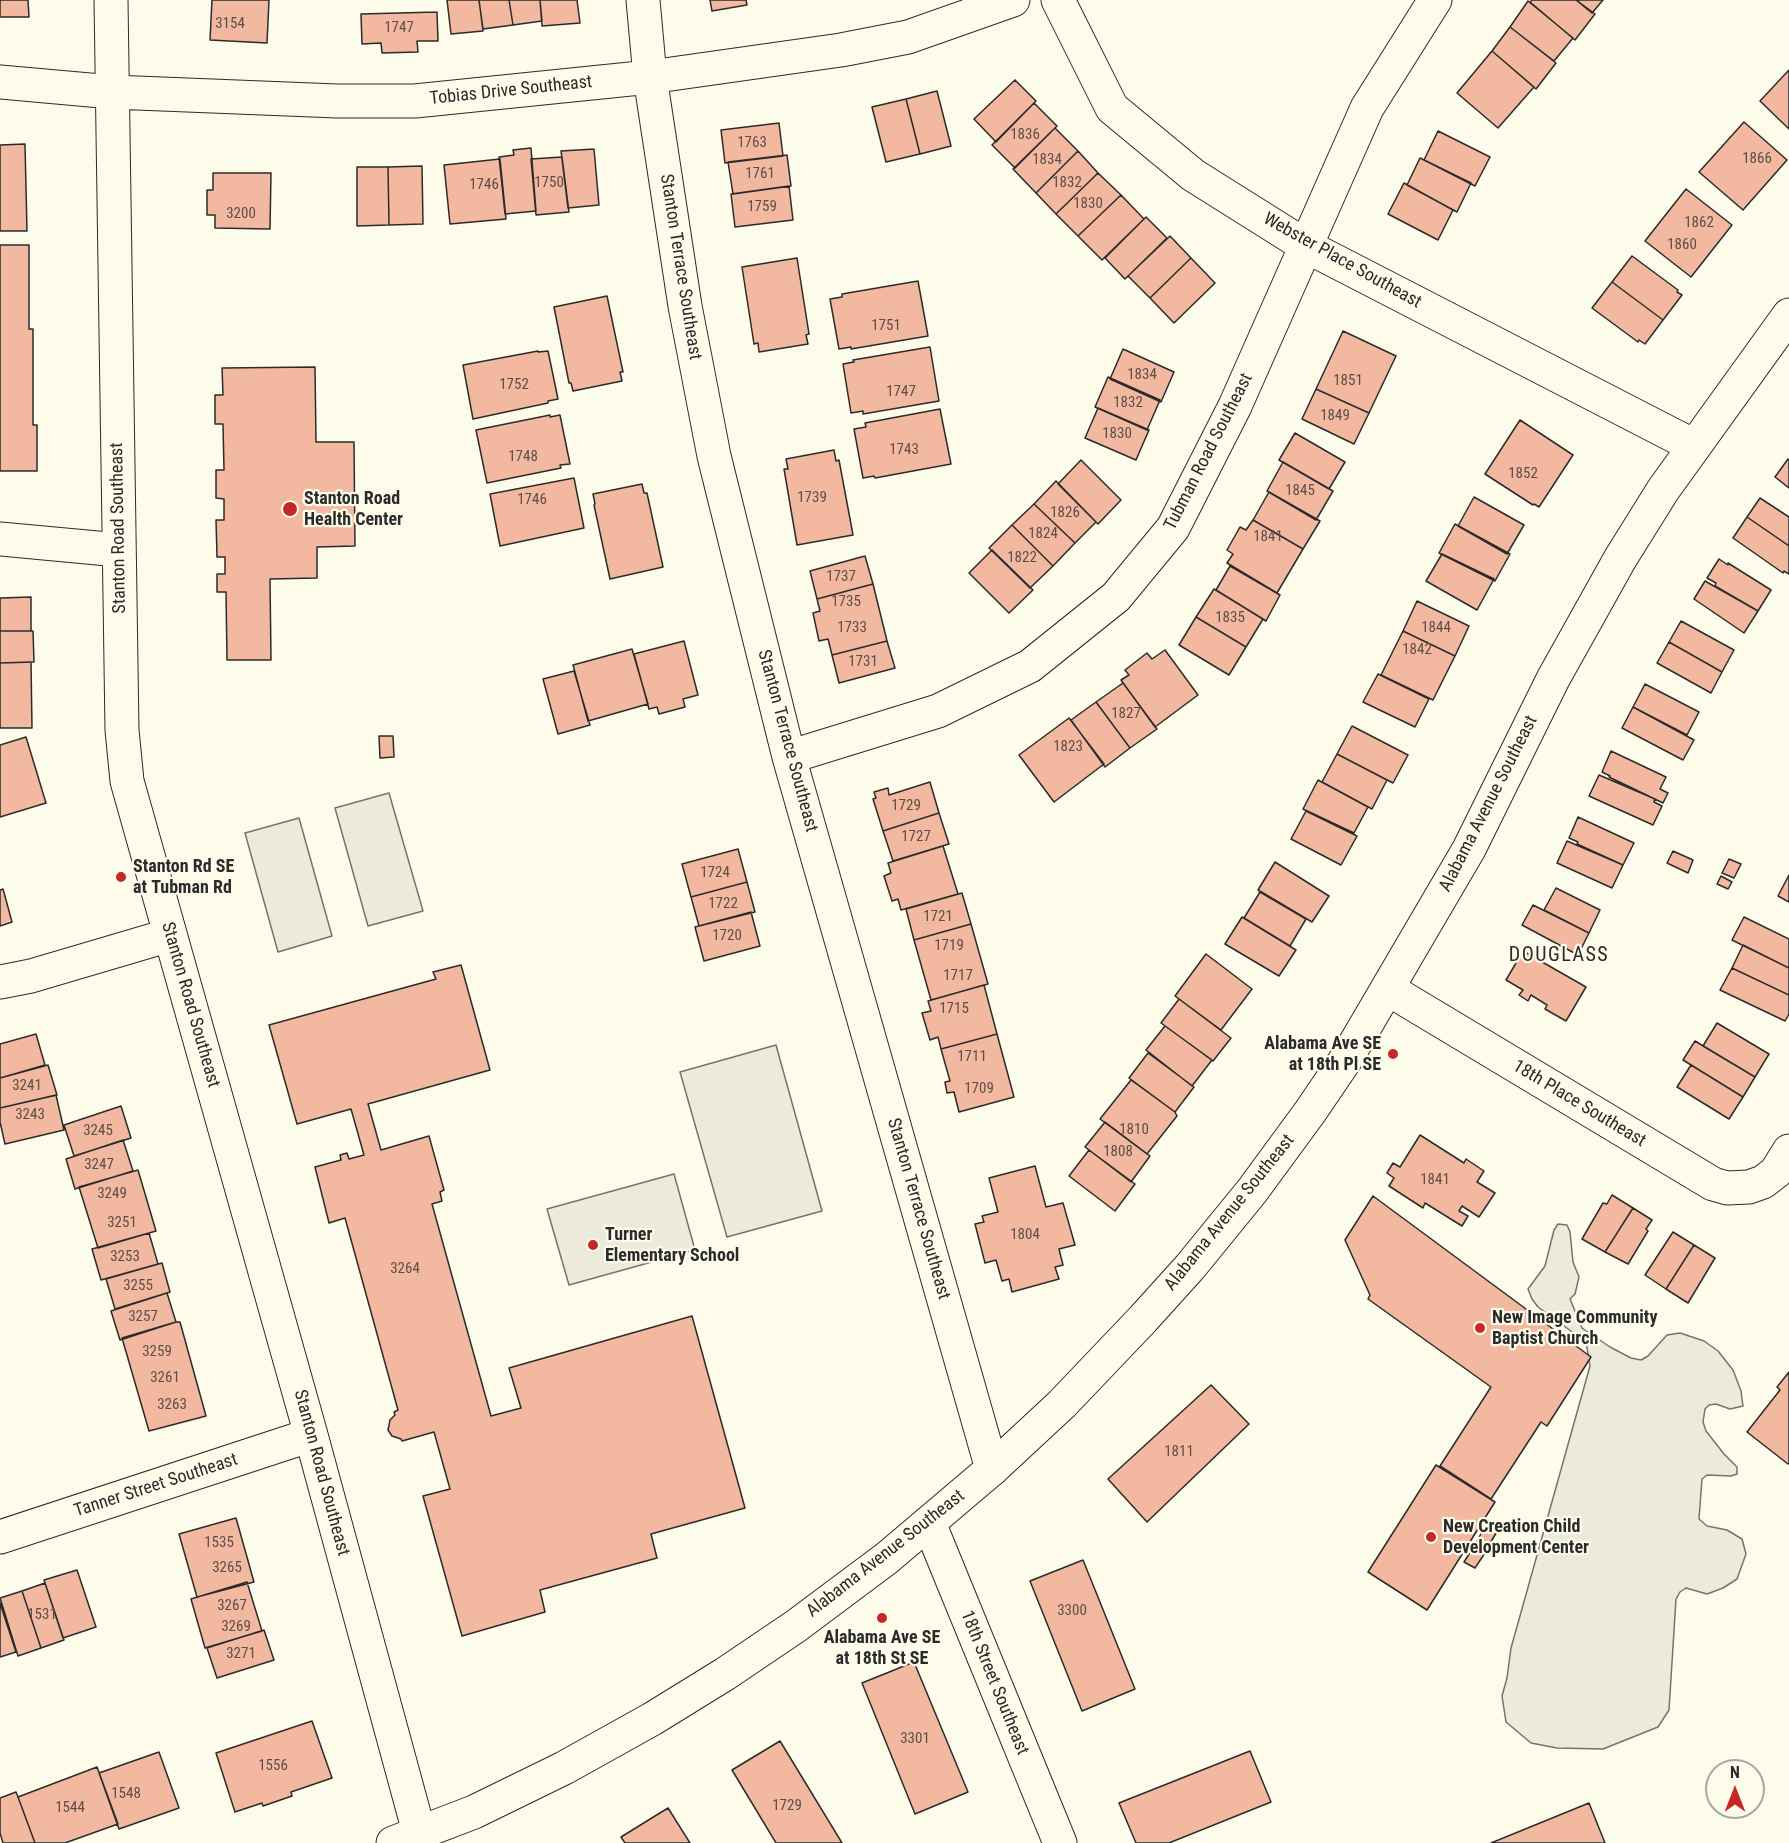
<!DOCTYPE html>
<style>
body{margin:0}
#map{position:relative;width:1789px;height:1843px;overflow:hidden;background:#fdfbea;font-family:"Roboto Condensed",sans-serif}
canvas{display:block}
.north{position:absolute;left:1705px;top:1759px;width:60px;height:60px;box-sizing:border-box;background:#fdfbea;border:2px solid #a9a89e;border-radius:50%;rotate:0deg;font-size:16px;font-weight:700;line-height:24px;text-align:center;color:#2b2b2b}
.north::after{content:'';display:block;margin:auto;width:21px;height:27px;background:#c62828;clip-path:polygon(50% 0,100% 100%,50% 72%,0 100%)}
</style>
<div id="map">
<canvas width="1789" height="1843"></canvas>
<div class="north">N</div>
</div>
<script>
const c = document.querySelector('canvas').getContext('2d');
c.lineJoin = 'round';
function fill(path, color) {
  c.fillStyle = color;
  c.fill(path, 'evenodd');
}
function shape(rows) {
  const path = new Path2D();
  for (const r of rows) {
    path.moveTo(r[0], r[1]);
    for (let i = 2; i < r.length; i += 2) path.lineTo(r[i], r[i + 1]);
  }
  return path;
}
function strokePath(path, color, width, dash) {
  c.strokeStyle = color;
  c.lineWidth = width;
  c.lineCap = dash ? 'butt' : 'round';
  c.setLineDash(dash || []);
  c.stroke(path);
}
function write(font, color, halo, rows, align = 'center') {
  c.font = font + ' "Roboto Condensed",sans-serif';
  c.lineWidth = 4.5;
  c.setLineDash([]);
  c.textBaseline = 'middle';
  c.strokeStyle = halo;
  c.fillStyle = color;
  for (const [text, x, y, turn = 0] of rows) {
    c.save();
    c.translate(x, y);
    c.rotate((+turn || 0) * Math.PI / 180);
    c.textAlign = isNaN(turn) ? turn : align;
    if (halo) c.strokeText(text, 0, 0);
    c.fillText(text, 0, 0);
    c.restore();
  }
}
const green = shape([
 [389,793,423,911,368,926,335,808,389,793],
 [299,818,332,936,278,952,245,833,299,818],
 [776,1045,822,1211,727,1237,680,1072,776,1045],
 [674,1174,695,1250,569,1285,547,1209,674,1174],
 [1558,1224,1567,1225,1570,1232,1573,1262,1579,1277,1575,1294,1570,1299,1582,1328,1610,1347,1631,1358,1641,1360,1648,1356,1667,1335,1680,1333,1704,1341,1718,1351,1733,1370,1741,1391,1743,1406,1730,1409,1716,1404,1709,1405,1705,1409,1703,1422,1706,1431,1724,1454,1737,1467,1737,1474,1731,1476,1707,1475,1702,1479,1699,1519,1707,1526,1727,1530,1742,1539,1746,1554,1737,1579,1723,1588,1707,1594,1686,1588,1680,1592,1676,1599,1669,1710,1658,1727,1603,1749,1557,1748,1531,1743,1506,1722,1502,1696,1507,1678,1511,1648,1590,1366,1586,1342,1538,1307,1532,1299,1528,1289,1545,1266,1554,1230,1558,1224]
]);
const building = shape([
 [0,0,28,0,29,17,0,17,0,0],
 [212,0,269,0,267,43,210,40,212,0],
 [447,0,479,0,483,31,451,34,447,0],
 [479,0,509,0,513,25,483,29,479,0],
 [509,0,540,0,542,21,513,25,509,0],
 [540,0,577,0,580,23,542,26,540,0],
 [710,0,746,0,747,5,712,11,710,0],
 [1532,0,1576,0,1595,14,1575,40,1530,2,1532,0],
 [1576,0,1603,0,1592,13,1576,0],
 [1528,1,1573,38,1554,61,1510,27,1528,1],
 [437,12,438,41,417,41,418,52,382,53,381,43,362,44,361,14,437,12],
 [1510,27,1556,63,1536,89,1492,51,1510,27],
 [1492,51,1534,87,1498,128,1457,93,1492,51],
 [1789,70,1789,129,1760,101,1789,70],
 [1015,80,1036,101,996,142,974,119,1015,80],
 [937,91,951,146,920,154,906,99,937,91],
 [906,99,920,154,886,162,872,107,906,99],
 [1034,103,1057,126,1015,168,992,145,1034,103],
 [1744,122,1787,160,1743,210,1699,172,1744,122],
 [779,123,783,156,725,163,721,130,779,123],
 [1055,128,1078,151,1036,193,1013,169,1055,128],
 [1438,131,1490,157,1475,186,1424,160,1438,131],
 [25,144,27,231,0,231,0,145,25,144],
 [531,148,536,211,505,214,499,157,514,155,513,150,531,148],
 [594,149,599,205,568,208,561,151,594,149],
 [1078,151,1098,173,1056,214,1036,193,1078,151],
 [787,155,791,186,733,194,728,162,787,155],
 [562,157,569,212,536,215,531,159,562,157],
 [1420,158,1471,183,1457,212,1407,185,1420,158],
 [500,159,506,219,450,224,444,165,500,159],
 [422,166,423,224,389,225,388,167,422,166],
 [357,167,388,167,389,225,357,226,357,167],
 [213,173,271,173,270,229,215,228,215,215,207,215,207,190,213,190,213,173],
 [1098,173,1121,195,1078,236,1056,214,1098,173],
 [1404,183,1453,210,1438,240,1388,214,1404,183],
 [789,186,793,220,735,227,731,194,789,186],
 [1686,189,1732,225,1691,277,1645,241,1686,189],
 [1121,195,1144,219,1102,260,1078,236,1121,195],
 [1146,217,1167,238,1125,279,1105,258,1146,217],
 [1170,236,1191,258,1150,298,1128,276,1170,236],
 [0,245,29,245,29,329,33,329,33,425,37,425,37,471,0,471,0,245],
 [1632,256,1678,290,1677,292,1682,295,1663,320,1612,282,1632,256],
 [797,258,809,334,806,335,808,344,759,352,758,343,754,344,742,267,797,258],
 [1191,258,1215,283,1174,323,1150,298,1191,258],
 [918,281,928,336,851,349,851,347,839,349,830,299,842,297,842,294,918,281],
 [1612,282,1663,320,1645,344,1639,340,1638,342,1592,308,1612,282],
 [607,296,623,372,620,372,622,381,573,391,571,383,569,383,554,307,607,296],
 [1343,331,1396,356,1369,413,1316,389,1343,331],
 [930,347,939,401,863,414,863,411,851,413,843,364,854,362,853,360,930,347],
 [1123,349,1174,372,1161,402,1110,379,1123,349],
 [538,351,538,352,548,351,558,399,548,401,548,403,473,419,463,365,538,351],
 [315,367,316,442,354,442,355,546,317,547,317,578,270,579,271,660,227,660,226,592,217,592,217,574,225,574,225,557,217,557,216,520,224,520,224,499,216,498,216,470,224,470,223,424,215,424,215,395,223,395,222,368,315,367],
 [1108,377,1160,400,1147,430,1095,407,1108,377],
 [1316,389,1369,413,1354,444,1302,419,1316,389],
 [1098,408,1149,430,1136,460,1085,438,1098,408],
 [940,409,951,464,875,478,874,476,863,478,854,429,866,427,865,423,940,409],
 [550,415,550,417,560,415,570,464,560,465,561,468,487,483,476,430,550,415],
 [1520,420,1573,455,1539,507,1534,504,1533,505,1485,474,1520,420],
 [1295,433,1345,462,1329,489,1279,460,1295,433],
 [834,450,836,461,839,460,853,535,797,545,784,469,788,469,786,459,834,450],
 [1788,459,1789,460,1789,488,1775,477,1788,459],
 [1081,460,1121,500,1098,524,1058,484,1081,460],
 [1283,462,1333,491,1316,520,1267,491,1283,462],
 [574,478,584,528,500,546,490,494,574,478],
 [1056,481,1096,522,1075,543,1034,504,1056,481],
 [642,484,644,493,647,493,663,567,610,579,594,505,595,504,593,494,642,484],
 [1269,492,1320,521,1303,549,1253,520,1269,492],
 [1474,497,1524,525,1507,554,1458,526,1474,497],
 [1760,498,1789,517,1789,546,1747,517,1760,498],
 [1034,504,1075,543,1053,566,1012,525,1034,504],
 [1747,517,1789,546,1789,574,1784,571,1783,573,1733,538,1747,517],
 [1253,520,1303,549,1277,593,1227,563,1233,554,1227,550,1240,527,1246,530,1253,520],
 [1455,524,1510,554,1495,581,1439,553,1455,524],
 [1012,525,1053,566,1030,588,989,548,1012,525],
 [992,550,1033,590,1009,613,969,573,992,550],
 [1442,554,1494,579,1477,610,1426,581,1442,554],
 [865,556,873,584,817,599,810,571,865,556],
 [1719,559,1728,565,1728,563,1771,590,1758,611,1715,586,1716,583,1707,578,1719,559],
 [1230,566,1280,595,1266,621,1216,590,1230,566],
 [1705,581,1758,611,1744,633,1694,599,1705,581],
 [873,584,887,641,832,655,828,639,819,641,813,613,820,611,817,599,873,584],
 [1214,589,1263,619,1246,647,1196,617,1214,589],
 [31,597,31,631,0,631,0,598,31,597],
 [1417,601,1469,626,1455,656,1403,631,1417,601],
 [1196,617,1246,647,1229,675,1179,645,1196,617],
 [1681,621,1734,650,1722,672,1669,642,1681,621],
 [0,631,33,631,34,662,0,663,0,631],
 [1403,631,1455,656,1433,700,1381,675,1403,631],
 [684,641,698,695,683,699,685,707,659,714,657,707,649,709,634,654,684,641],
 [887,641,895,668,839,683,832,655,887,641],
 [1669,642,1722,672,1711,693,1657,663,1669,642],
 [632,649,648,704,588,721,573,665,632,649],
 [1165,650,1198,695,1155,727,1121,680,1129,675,1125,670,1147,653,1152,659,1165,650],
 [31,662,32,728,0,728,0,663,31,662],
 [574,671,590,725,558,734,543,679,574,671],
 [1378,674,1429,699,1415,727,1363,702,1378,674],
 [1123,683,1157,729,1130,748,1096,702,1123,683],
 [1645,684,1699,712,1687,735,1633,707,1645,684],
 [1096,702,1130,748,1105,767,1071,720,1096,702],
 [1633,707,1694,740,1683,760,1622,728,1633,707],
 [1069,718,1104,764,1054,802,1019,755,1069,718],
 [1352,726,1408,755,1393,783,1337,754,1352,726],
 [379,736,393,736,394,757,380,758,379,736],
 [26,737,46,803,0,817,0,745,26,737],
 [1611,751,1666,777,1660,789,1668,793,1663,803,1609,777,1610,776,1602,772,1611,751],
 [1337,754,1387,780,1372,809,1322,782,1337,754],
 [1599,775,1655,799,1654,802,1662,806,1653,825,1589,796,1599,775],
 [1318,780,1368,807,1354,833,1303,809,1318,780],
 [930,782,939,813,883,831,873,799,876,798,874,792,888,788,889,795,930,782],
 [1306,811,1357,836,1341,865,1291,839,1306,811],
 [939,813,949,844,893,861,883,831,939,813],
 [1578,817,1634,843,1623,865,1577,844,1578,842,1569,838,1578,817],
 [1567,841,1623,865,1612,888,1557,863,1567,841],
 [943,846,958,894,901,910,898,899,892,901,884,876,891,873,888,863,943,846],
 [738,849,747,882,691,897,682,864,738,849],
 [1673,851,1693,860,1688,873,1667,863,1673,851],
 [1729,859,1741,864,1734,878,1722,873,1729,859],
 [1275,862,1329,896,1312,922,1258,890,1275,862],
 [1789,875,1789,902,1778,896,1789,875],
 [1721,876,1732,882,1728,889,1717,884,1721,876],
 [747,882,755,912,699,926,691,897,747,882],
 [1556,888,1600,910,1589,933,1544,910,1556,888],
 [3,889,12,922,0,926,0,890,3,889],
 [1260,892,1306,919,1290,946,1244,918,1260,892],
 [962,893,971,924,914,940,906,909,962,893],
 [1533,905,1589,933,1578,955,1522,925,1533,905],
 [751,912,760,946,704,961,695,927,751,912],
 [1242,917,1296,950,1279,976,1225,944,1242,917],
 [1744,917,1789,939,1789,968,1732,940,1744,917],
 [971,924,988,984,931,1000,914,940,971,924],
 [1743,945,1789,968,1789,995,1732,968,1743,945],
 [1523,951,1586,987,1566,1021,1545,1009,1547,1005,1531,995,1528,1001,1519,995,1523,990,1506,980,1523,951],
 [1206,954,1252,989,1221,1030,1175,996,1206,954],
 [461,965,490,1070,368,1104,381,1150,429,1136,444,1190,440,1192,442,1201,432,1204,491,1416,521,1408,509,1368,692,1316,745,1508,651,1534,657,1558,540,1590,545,1612,462,1636,423,1496,450,1489,434,1432,402,1441,401,1439,392,1436,388,1430,390,1420,395,1415,394,1412,398,1410,345,1218,329,1223,315,1167,341,1160,340,1155,347,1153,349,1159,364,1155,351,1109,297,1124,269,1025,436,979,433,972,461,965],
 [1732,968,1789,995,1789,1014,1785,1021,1720,990,1732,968],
 [984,985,997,1034,941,1049,938,1037,930,1040,922,1013,931,1011,928,1001,984,985],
 [1179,999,1231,1038,1213,1061,1161,1023,1179,999],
 [1717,1023,1769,1054,1755,1077,1703,1046,1717,1023],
 [1165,1026,1212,1060,1192,1086,1146,1050,1165,1026],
 [36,1034,45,1065,0,1078,0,1044,36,1034],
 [997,1034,1014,1097,959,1112,954,1092,947,1093,945,1082,950,1081,941,1049,997,1034],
 [1695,1041,1755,1077,1743,1097,1683,1060,1695,1041],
 [1148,1053,1194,1087,1175,1112,1129,1078,1148,1053],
 [48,1065,57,1095,0,1108,0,1078,48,1065],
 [1691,1065,1743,1097,1729,1119,1677,1087,1691,1065],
 [1131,1080,1175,1112,1177,1116,1147,1154,1100,1119,1131,1080],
 [56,1095,64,1130,5,1144,0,1122,0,1108,56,1095],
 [121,1106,131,1138,74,1156,64,1125,121,1106],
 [1105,1122,1150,1156,1131,1182,1085,1147,1105,1122],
 [1420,1135,1464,1163,1466,1159,1484,1171,1477,1182,1495,1193,1479,1217,1462,1206,1459,1211,1468,1216,1462,1226,1425,1203,1423,1208,1389,1186,1394,1178,1387,1173,1393,1163,1400,1167,1420,1135],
 [123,1140,133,1171,75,1189,66,1159,123,1140],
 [1089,1150,1135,1184,1115,1211,1069,1176,1089,1150],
 [1035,1166,1046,1207,1063,1203,1075,1245,1059,1249,1063,1265,1055,1267,1059,1279,1012,1292,1009,1279,1002,1281,996,1260,985,1263,975,1224,984,1222,982,1216,998,1212,989,1178,1035,1166],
 [138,1170,156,1231,98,1248,79,1187,138,1170],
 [1612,1195,1633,1208,1605,1252,1582,1239,1603,1203,1607,1204,1612,1195],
 [1373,1196,1591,1357,1547,1426,1541,1422,1491,1499,1440,1466,1491,1387,1368,1299,1370,1295,1345,1240,1373,1196],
 [1633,1208,1652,1220,1646,1229,1648,1231,1628,1264,1605,1252,1633,1208],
 [1673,1232,1694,1245,1666,1289,1645,1275,1673,1232],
 [149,1233,158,1264,101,1280,92,1249,149,1233],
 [1694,1245,1715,1258,1688,1303,1666,1289,1694,1245],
 [162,1263,170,1292,115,1309,106,1279,162,1263],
 [167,1293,176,1322,120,1340,111,1311,167,1293],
 [176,1322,180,1322,206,1416,149,1431,122,1338,176,1322],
 [1789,1372,1789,1463,1788,1464,1747,1432,1780,1390,1777,1387,1789,1372],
 [1211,1385,1249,1424,1147,1522,1108,1479,1211,1385],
 [1436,1465,1495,1502,1427,1610,1368,1572,1436,1465],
 [236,1518,254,1582,197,1597,179,1534,236,1518],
 [1488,1521,1499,1528,1488,1547,1477,1541,1488,1521],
 [1476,1543,1487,1550,1475,1568,1464,1562,1476,1543],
 [1083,1560,1135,1689,1082,1711,1030,1581,1083,1560],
 [77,1570,96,1627,63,1638,44,1580,77,1570],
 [247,1582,262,1631,205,1648,191,1599,247,1582],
 [45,1583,64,1640,41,1648,22,1591,45,1583],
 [22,1591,41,1648,18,1656,0,1598,22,1591],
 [0,1603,16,1652,0,1657,0,1603],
 [264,1630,274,1660,217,1678,207,1648,264,1630],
 [914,1662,968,1792,915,1814,862,1683,914,1662],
 [312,1721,332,1778,291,1792,292,1796,263,1806,262,1803,235,1812,216,1753,312,1721],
 [780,1741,842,1843,776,1843,732,1770,780,1741],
 [1250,1751,1271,1802,1169,1843,1136,1843,1119,1803,1250,1751],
 [159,1752,179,1808,119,1829,99,1773,159,1752],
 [97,1767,118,1824,65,1843,35,1843,18,1797,97,1767],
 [16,1792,18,1797,35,1843,3,1843,0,1833,0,1798,16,1792],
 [1589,1803,1605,1843,1491,1843,1589,1803],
 [668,1808,690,1843,625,1843,621,1837,668,1808]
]);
const minor = shape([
 [111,0,122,730,127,781,311,1435,422,1843],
 [643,0,650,77,685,306,714,456,789,757,992,1469],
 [1058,0,1112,108,1193,175,1306,246,1694,446],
 [0,82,112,92,337,101,415,101,650,77,841,50,908,37,1013,0],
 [0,539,119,550],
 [789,757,938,711,1030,666,1116,597,1173,528,1235,406,1367,108,1435,0],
 [0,982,31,976,170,935],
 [1388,989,1713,1184,1727,1188,1749,1187,1763,1182,1776,1172,1789,1151],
 [929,1523,1060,1843],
 [0,1537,311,1435]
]);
const major = shape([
 [393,1843,474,1812,564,1768,652,1719,725,1674,796,1626,887,1558,992,1469,1062,1404,1143,1319,1190,1267,1252,1191,1310,1112,1346,1059,1469,849,1553,679,1620,559,1663,490,1789,315]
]);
const markers = [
 [290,509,8,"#c62828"],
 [121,877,6,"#c62828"],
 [1393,1054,6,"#c62828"],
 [593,1245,6,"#c62828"],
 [1480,1328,6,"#c62828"],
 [1431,1537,6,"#c62828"],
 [882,1618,6,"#c62828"]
];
const numberNames = [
 ["3154",230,24],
 ["1747",399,28],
 ["1836",1025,135],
 ["1763",752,143],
 ["1866",1757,159],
 ["1834",1047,160],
 ["1761",760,174],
 ["1750",549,183],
 ["1832",1067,183],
 ["1746",484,185],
 ["1830",1088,204],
 ["1759",762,207],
 ["3200",241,214],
 ["1862",1699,223],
 ["1860",1682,245],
 ["1751",886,326],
 ["1834",1142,375],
 ["1851",1348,381],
 ["1752",514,385],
 ["1747",901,392],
 ["1832",1128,403],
 ["1849",1335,416],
 ["1830",1117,434],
 ["1743",904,450],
 ["1748",523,457],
 ["1852",1523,474],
 ["1845",1300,491],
 ["1739",812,498],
 ["1746",532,500],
 ["1826",1065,513],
 ["1824",1043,534],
 ["1841",1268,537],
 ["1822",1022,558],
 ["1737",841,577],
 ["1735",846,602],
 ["1835",1230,618],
 ["1733",852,628],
 ["1844",1436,628],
 ["1842",1417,650],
 ["1731",863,662],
 ["1827",1126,714],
 ["1823",1068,747],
 ["1729",906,806],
 ["1727",916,837],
 ["1724",715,873],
 ["1722",723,904],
 ["1721",938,917],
 ["1720",727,936],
 ["1719",949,946],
 ["1717",958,976],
 ["1715",954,1009],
 ["1711",972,1057],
 ["3241",27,1086],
 ["1709",979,1089],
 ["3243",30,1115],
 ["1810",1134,1130],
 ["3245",98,1131],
 ["1808",1118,1152],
 ["3247",99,1165],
 ["1841",1435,1180],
 ["3249",112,1194],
 ["3251",122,1223],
 ["1804",1025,1235],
 ["3253",125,1257],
 ["3264",405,1269],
 ["3255",138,1286],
 ["3257",143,1317],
 ["3259",157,1352],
 ["3261",165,1378],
 ["3263",172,1405],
 ["1811",1179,1452],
 ["1535",219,1543],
 ["3265",227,1568],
 ["3267",232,1606],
 ["3300",1072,1611],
 ["1531",42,1615],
 ["3269",236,1627],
 ["3271",241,1654],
 ["3301",915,1739],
 ["1556",273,1766],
 ["1548",126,1794],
 ["1729",787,1806],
 ["1544",70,1808]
];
const streetNames = [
 ["Tobias Drive Southeast",511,91,-6],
 ["Webster Place Southeast",1342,261,29],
 ["Stanton Terrace Southeast",680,267,81],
 ["Tubman Road Southeast",1209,452,-63],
 ["Stanton Road Southeast",119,528,-91],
 ["Stanton Terrace Southeast",787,741,75],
 ["Alabama Avenue Southeast",1489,804,-63],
 ["Stanton Road Southeast",190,1005,74],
 ["18th Place Southeast",1579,1104,31],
 ["Stanton Terrace Southeast",918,1209,74],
 ["Alabama Avenue Southeast",1230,1213,-51],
 ["Stanton Road Southeast",321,1473,75],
 ["Tanner Street Southeast",156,1486,-18],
 ["Alabama Avenue Southeast",886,1554,-38],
 ["18th Street Southeast",994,1683,68]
];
const poiNames = [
 ["Stanton Road",304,499],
 ["Health Center",304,520],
 ["Stanton Rd SE",133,867],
 ["at Tubman Rd",133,888],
 ["Alabama Ave SE",1381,1044,"right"],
 ["at 18th Pl SE",1381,1065,"right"],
 ["Turner",605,1235],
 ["Elementary School",605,1256],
 ["New Image Community",1492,1318],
 ["Baptist Church",1492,1339],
 ["New Creation Child",1443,1527],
 ["Development Center",1443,1548],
 ["Alabama Ave SE",882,1638,"center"],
 ["at 18th St SE",882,1659,"center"]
];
const neighbourhoodNames = [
 ["DOUGLASS",1559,956]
];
fill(green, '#ecebdb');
strokePath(green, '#74746e', 1.5);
fill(building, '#f2b8a0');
strokePath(building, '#2b2b2b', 1.5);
strokePath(minor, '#2b2b2b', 35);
strokePath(major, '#2b2b2b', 35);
strokePath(minor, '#fdfbea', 33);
strokePath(major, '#fdfbea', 33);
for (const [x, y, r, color] of markers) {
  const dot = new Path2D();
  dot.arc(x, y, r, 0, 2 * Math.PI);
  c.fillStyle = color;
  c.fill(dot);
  strokePath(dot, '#fdfbea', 2);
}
write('15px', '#5d4e48', null, numberNames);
write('18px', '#2b2b2b', '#fdfbea', streetNames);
write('bold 18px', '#2b2b2b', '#fdfbea', poiNames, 'left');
c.letterSpacing = '1.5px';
write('20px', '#2b2b2b', '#fdfbea', neighbourhoodNames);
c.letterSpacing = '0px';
</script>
